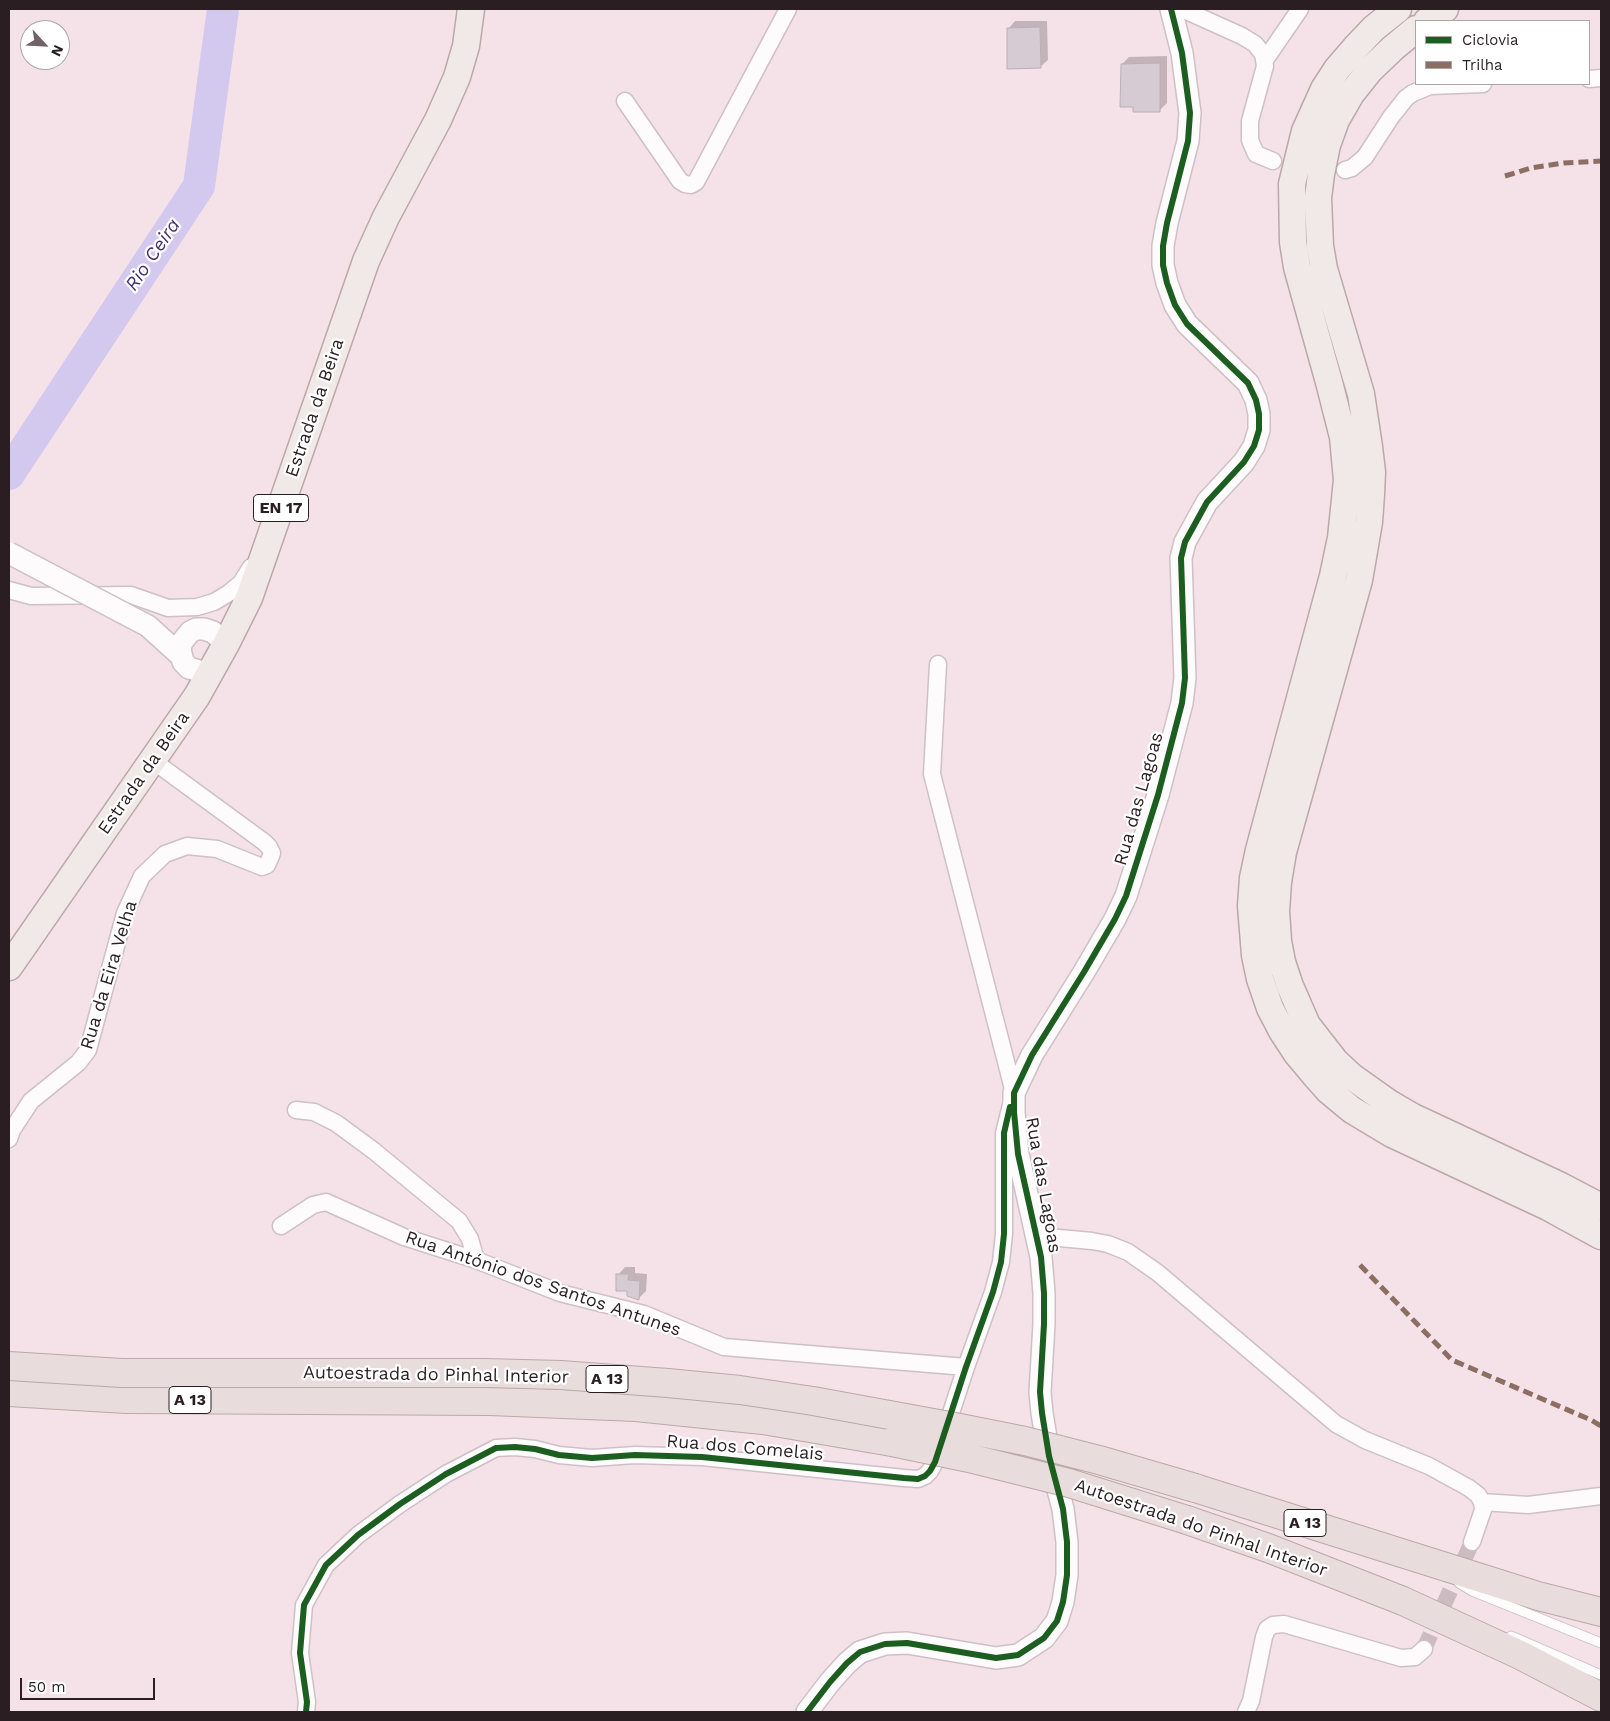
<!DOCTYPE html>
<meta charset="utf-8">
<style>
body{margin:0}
#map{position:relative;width:1610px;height:1721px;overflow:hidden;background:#f4e2e8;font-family:"Work Sans",sans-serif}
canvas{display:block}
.frame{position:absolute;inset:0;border:10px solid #2a1e22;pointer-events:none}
.legend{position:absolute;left:1415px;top:20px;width:175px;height:65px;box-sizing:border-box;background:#fff;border:1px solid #aaa5a7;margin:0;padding:6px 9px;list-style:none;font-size:15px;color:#2a1e22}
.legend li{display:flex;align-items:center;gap:10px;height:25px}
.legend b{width:25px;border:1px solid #aaa5a7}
.north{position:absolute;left:20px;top:20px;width:50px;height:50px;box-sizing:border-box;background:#fff;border:1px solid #aaa5a7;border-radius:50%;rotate:115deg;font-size:14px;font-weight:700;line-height:20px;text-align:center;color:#2a1e22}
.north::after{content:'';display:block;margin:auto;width:18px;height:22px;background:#716367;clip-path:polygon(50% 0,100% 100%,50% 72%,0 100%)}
.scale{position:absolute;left:20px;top:1678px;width:135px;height:22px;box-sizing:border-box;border:2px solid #2a1e22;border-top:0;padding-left:6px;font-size:15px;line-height:18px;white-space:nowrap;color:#2a1e22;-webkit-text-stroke:4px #fff;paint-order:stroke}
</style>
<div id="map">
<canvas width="1610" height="1721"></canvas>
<div class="frame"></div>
<ul class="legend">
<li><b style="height:6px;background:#1b5e20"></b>Ciclovia</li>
<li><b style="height:6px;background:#8d6e63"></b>Trilha</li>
</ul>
<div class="north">N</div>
<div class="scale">50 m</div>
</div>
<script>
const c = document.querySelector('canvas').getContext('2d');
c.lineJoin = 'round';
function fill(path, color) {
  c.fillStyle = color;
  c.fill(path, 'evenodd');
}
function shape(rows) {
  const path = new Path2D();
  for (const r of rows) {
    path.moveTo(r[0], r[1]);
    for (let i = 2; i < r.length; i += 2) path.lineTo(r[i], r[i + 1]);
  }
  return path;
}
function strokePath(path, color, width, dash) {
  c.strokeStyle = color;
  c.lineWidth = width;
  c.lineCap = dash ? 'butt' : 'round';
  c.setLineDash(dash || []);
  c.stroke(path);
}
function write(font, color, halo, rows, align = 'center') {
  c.font = font + ' "Work Sans",sans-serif';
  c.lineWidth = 4.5;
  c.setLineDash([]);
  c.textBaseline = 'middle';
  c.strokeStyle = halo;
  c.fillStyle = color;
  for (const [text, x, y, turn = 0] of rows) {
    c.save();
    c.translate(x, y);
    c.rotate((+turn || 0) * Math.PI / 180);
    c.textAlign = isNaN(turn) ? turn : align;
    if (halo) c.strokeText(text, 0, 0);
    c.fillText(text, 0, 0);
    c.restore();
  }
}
const shadow = shape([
 [1015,21,1047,21,1048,60,1040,67,1008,29],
 [1167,56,1167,103,1159,111,1134,106,1122,64,1129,57],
 [625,1267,635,1267,635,1273,647,1274,646,1291,639,1298,628,1290,618,1275]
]);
const river = shape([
 [9,474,199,186,223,9]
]);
const building = shape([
 [1040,27,1041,68,1007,69,1007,28,1040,27],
 [1160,63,1160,112,1133,112,1133,107,1120,107,1121,64,1160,63],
 [616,1274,629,1274,628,1280,640,1281,639,1300,627,1296,627,1291,616,1291,616,1274]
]);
const minorTunnel = shape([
 [1424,1649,1472,1542]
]);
const service = shape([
 [1459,1583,1472,1591,1601,1643],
 [1511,1636,1601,1675]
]);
const minor = shape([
 [1182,9,1242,36,1255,44,1263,54,1265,66,1250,121,1250,140,1256,154,1273,161],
 [1265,60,1300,9],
 [1589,79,1601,78],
 [625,101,680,181,685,184,691,185,696,182,788,9],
 [1345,170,1352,168,1365,157,1391,117,1406,98,1413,93,1430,86,1483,84],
 [9,590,31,596,131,595,168,608,197,607,214,602,229,593,241,583,251,567],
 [296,1110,314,1112,336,1123,374,1151,459,1221,470,1239,476,1260],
 [9,1139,12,1130,31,1101,78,1063,88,1050,125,913,142,876,165,854,187,846,217,849,262,867,267,865,271,856,272,853,269,847,264,842,152,760],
 [281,1226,313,1205,326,1202,404,1237,476,1260,560,1293,644,1314,724,1347,966,1367],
 [1037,1236,1092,1241,1108,1244,1128,1252,1158,1273,1336,1424,1365,1440,1429,1466,1469,1488,1478,1495,1482,1502,1483,1510,1472,1542],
 [1482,1502,1528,1505,1601,1496],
 [306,1712,307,1702,300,1653,304,1605,326,1565,358,1535,400,1504,446,1474,496,1448,515,1447,535,1449,559,1455,592,1458,635,1455,702,1457,904,1478,918,1479,925,1476,930,1471,935,1462,966,1367,993,1292,1001,1262,1004,1234,1004,1133,1014,1093,932,774,938,664],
 [1246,1712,1251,1701,1264,1637,1267,1629,1273,1625,1284,1624,1401,1658,1415,1657,1424,1649]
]);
const tertiary = shape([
 [148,626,180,655],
 [210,674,189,668,183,662,180,649,182,642,190,632,196,629,204,629,213,632,226,644],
 [807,1712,830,1682,847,1663,860,1652,885,1644,907,1643,996,1658,1018,1655,1044,1638,1057,1621,1063,1602,1067,1575,1067,1542,1063,1509,1049,1456,1042,1413,1040,1392,1044,1324,1044,1293,1041,1257,1018,1154,1014,1112,1014,1093,1032,1055,1084,972,1115,919,1126,896,1158,795,1182,703,1185,678,1181,558,1185,542,1207,502,1244,462,1254,446,1259,430,1259,414,1256,400,1248,383,1187,324,1175,305,1167,283,1163,265,1163,246,1167,223,1188,141,1190,113,1182,53,1171,9]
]);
const primary = shape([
 [1398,9,1374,28,1356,47,1337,69,1324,89,1305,131,1292,184,1293,242,1297,267,1329,382,1343,437,1347,480,1341,538,1333,576,1259,850,1253,878,1251,906,1255,955,1260,979,1270,1008,1282,1031,1297,1054,1313,1073,1329,1091,1352,1110,1392,1134,1548,1207,1601,1236],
 [1427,21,1445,9],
 [1416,29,1393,48,1370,70,1351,94,1336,120,1327,145,1321,174,1318,198,1320,246,1324,269,1361,394,1369,447,1372,472,1371,494,1369,522,1359,580,1283,852,1278,882,1276,911,1278,941,1282,962,1290,986,1307,1025,1335,1061,1351,1076,1389,1103,1413,1117,1561,1186,1601,1207],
 [9,967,197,696,226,644,249,598,366,261,386,217,438,120,457,77,466,46,471,9]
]);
const motorway = shape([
 [9,1392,126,1399,490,1401,636,1407,763,1420,892,1442],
 [1195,1488,1538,1596,1601,1612],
 [1187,1520,1268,1548,1403,1601,1520,1655,1601,1697]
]);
const tertiaryBridge = shape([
 [9,553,148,626]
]);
const motorwayBridge = shape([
 [9,1366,122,1373,485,1373,561,1375,668,1383,740,1390,813,1401,955,1427,1025,1441,1099,1460,1195,1488],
 [892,1442,969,1458,1069,1483,1187,1520]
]);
const quiet = shape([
 [1505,176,1531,168,1564,163,1601,161],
 [1360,1265,1452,1360,1591,1420,1601,1426]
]);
const cycleway = shape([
 [306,1712,307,1702,300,1653,304,1605,326,1565,358,1535,400,1504,446,1474,496,1448,515,1447,535,1449,559,1455,592,1458,635,1455,702,1457,904,1478,918,1479,925,1476,930,1471,935,1462,966,1367,993,1292,1001,1262,1004,1234,1004,1133,1010,1107],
 [807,1712,830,1682,847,1663,860,1652,885,1644,907,1643,996,1658,1018,1655,1044,1638,1057,1621,1063,1602,1067,1575,1067,1542,1063,1509,1049,1456,1042,1413,1040,1392,1044,1324,1044,1293,1041,1257,1018,1154,1014,1112,1014,1093,1032,1055,1084,972,1115,919,1126,896,1158,795,1182,703,1185,678,1181,558,1185,542,1207,502,1244,462,1254,446,1259,430,1259,414,1256,400,1248,383,1187,324,1175,305,1167,283,1163,265,1163,246,1167,223,1188,141,1190,113,1182,53,1171,9]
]);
const shields = [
 [281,508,55],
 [607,1379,42],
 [190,1400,42],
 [1305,1523,42]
];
const shieldNames = [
 ["EN 17",281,508],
 ["A 13",607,1379],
 ["A 13",190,1400],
 ["A 13",1305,1523]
];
const streetNames = [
 ["Estrada da Beira",315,408,-71],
 ["Estrada da Beira",144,773,-55],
 ["Rua das Lagoas",1139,799,-74],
 ["Rua da Eira Velha",109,975,-73],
 ["Rua das Lagoas",1043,1185,80],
 ["Rua António dos Santos Antunes",543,1284,19],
 ["Autoestrada do Pinhal Interior",436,1375,1],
 ["Rua dos Comelais",745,1448,5],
 ["Autoestrada do Pinhal Interior",1201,1528,19]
];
const waterNames = [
 ["Rio Ceira",153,255,-56]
];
fill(shadow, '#0003');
strokePath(river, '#d3c8ed', 32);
fill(building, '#d7cbd3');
strokePath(building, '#bbafb5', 1);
strokePath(minorTunnel, '#ccbbc0', 16, [16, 8]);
strokePath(service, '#cec0c5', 11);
strokePath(minor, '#cec0c5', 19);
strokePath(tertiary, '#cec0c5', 24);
strokePath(primary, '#bba8a9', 29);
strokePath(motorway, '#bba8a9', 30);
strokePath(service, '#fdfbfc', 9);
strokePath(minor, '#fdfbfc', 16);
strokePath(tertiary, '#fdfbfc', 21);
strokePath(primary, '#f1e9e8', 26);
strokePath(motorway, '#e9dcdc', 28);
strokePath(tertiaryBridge, '#cec0c5', 24, []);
strokePath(motorwayBridge, '#bba8a9', 30, []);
strokePath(tertiaryBridge, '#fdfbfc', 21);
strokePath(motorwayBridge, '#e9dcdc', 28);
strokePath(quiet, '#8d6e63', 5, [10, 5]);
strokePath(cycleway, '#1b5e20', 6);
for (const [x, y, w] of shields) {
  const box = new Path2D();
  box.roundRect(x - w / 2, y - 13.5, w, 27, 4);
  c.fillStyle = '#fff';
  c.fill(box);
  strokePath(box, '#2a1e22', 1);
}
write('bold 16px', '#2a1e22', null, shieldNames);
write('18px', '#2a1e22', '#fff', streetNames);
write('italic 19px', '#433470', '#fff', waterNames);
</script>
